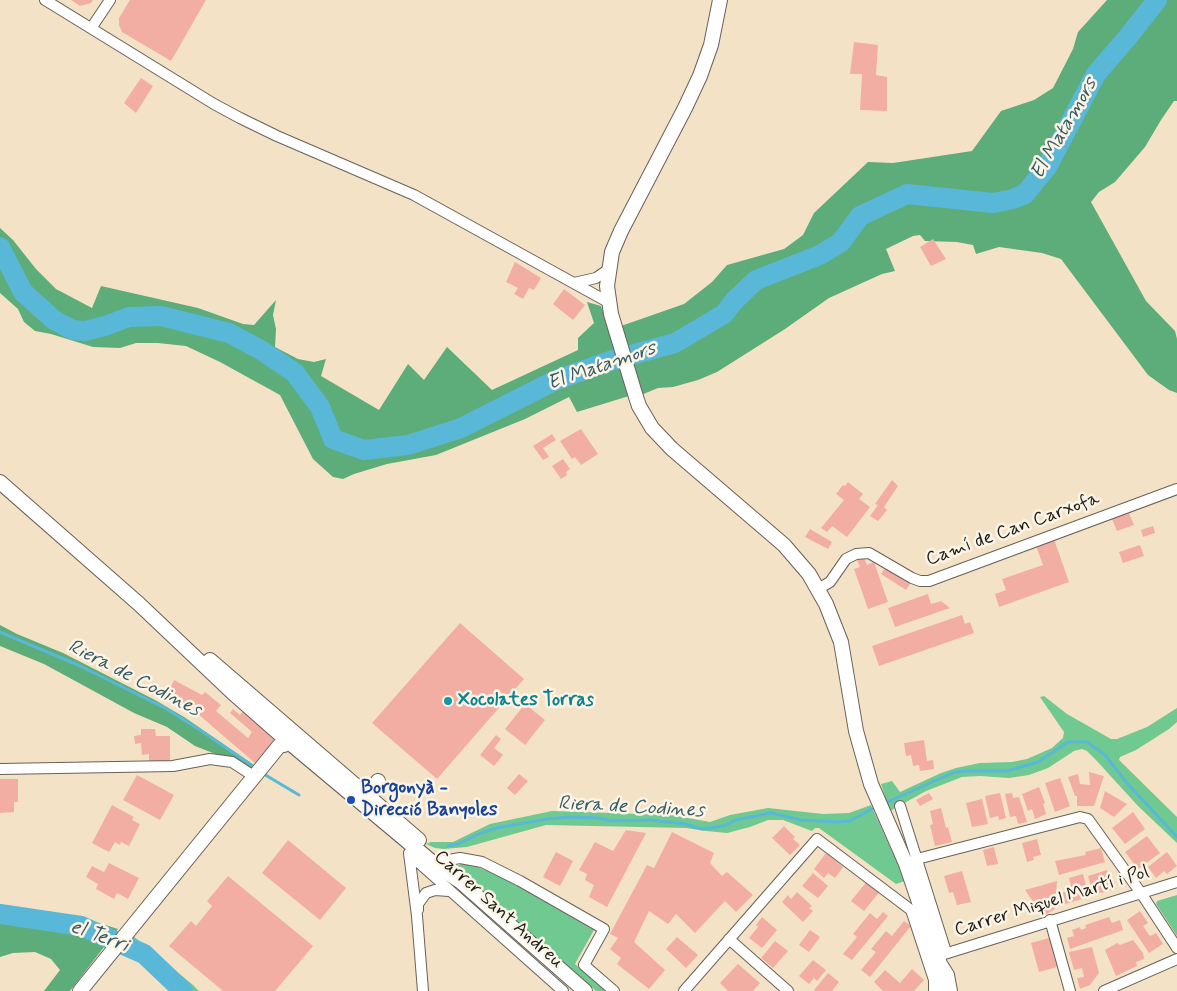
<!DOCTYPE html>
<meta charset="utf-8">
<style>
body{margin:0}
canvas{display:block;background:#f4e2c6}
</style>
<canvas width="1177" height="991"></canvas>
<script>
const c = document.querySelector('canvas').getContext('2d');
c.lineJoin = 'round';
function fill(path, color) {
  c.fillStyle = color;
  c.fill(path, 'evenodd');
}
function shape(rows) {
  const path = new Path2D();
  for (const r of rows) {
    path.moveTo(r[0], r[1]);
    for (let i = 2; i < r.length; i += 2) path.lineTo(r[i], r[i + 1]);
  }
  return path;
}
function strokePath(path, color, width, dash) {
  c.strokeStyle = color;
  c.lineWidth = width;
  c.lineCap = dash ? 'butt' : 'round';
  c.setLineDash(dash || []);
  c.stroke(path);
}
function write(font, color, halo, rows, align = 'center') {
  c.font = font + ' Mynerve,sans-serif';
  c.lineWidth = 5;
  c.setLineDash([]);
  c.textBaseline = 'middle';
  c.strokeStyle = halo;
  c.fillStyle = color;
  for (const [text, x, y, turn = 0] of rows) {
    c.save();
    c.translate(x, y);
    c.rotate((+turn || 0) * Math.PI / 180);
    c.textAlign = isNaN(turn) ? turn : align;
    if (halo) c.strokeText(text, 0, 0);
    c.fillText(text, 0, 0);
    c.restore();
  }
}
const green = shape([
 [1044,696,1067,714,1111,739,1117,739,1147,727,1177,708,1177,722,1169,729,1136,750,1120,757,1119,760,1177,817,1177,843,1138,806,1096,760,1087,751,1082,749,1074,751,1048,768,1029,775,1009,778,980,776,962,777,926,791,890,811,881,784,892,781,900,792,941,773,956,768,980,763,1012,762,1027,759,1052,748,1063,738,1064,732,1040,697],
 [871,805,905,881,896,884,819,828,815,828,812,831,783,820,768,820,750,827,727,833,706,831,686,828,546,825,467,847,444,849,435,848,426,844,431,842,453,842,490,824,552,811,671,815,710,822,730,815,768,808,823,814,849,813],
 [461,864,474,866,496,874,594,930,575,964,606,991,596,991,455,867],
 [1177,895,1177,936,1156,904,1157,901],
 [133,936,193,985,199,991,173,991,158,978,123,948]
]);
const forest = shape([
 [1107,0,1177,0,1177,101,1174,101,1161,120,1145,147,1115,182,1099,192,1091,202,1146,301,1175,331,1177,339,1177,393,1169,390,1148,375,1061,259,1042,253,999,247,976,254,973,245,957,242,925,241,920,235,913,236,886,249,895,271,882,274,829,298,785,329,717,372,698,380,673,387,658,388,641,395,621,326,684,304,712,282,727,265,784,249,803,235,814,213,868,162,893,163,972,151,1001,111,1034,100,1053,88,1073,49,1078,32],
 [0,228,13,240,36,269,56,289,92,308,101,286,198,308,243,324,254,325,276,300,273,315,276,329,275,347,298,359,314,362,326,359,321,376,379,410,408,364,424,380,447,347,492,390,578,350,578,338,594,323,587,302,601,306,629,396,577,412,569,397,525,419,436,455,387,464,354,474,343,479,333,477,313,459,280,395,220,362,186,346,158,343,136,343,120,348,93,347,51,334,35,331,24,322,18,309,0,293],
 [0,625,17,634,63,653,155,700,184,717,254,765,250,771,236,762,195,746,167,727,134,713,44,664,0,646],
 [0,908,30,917,80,917,118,929,70,991,44,991,60,970,51,959,35,952,13,953,0,957]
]);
const water = shape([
 [734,301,729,322,721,322,718,318,716,311,726,308]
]);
const stream = shape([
 [0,632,78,665,165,708,203,732,257,769],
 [262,773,299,795],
 [885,803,955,772,967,771,1007,771,1038,762,1068,742,1087,742,1105,755,1126,782,1177,837],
 [448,846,458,844,481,833,497,828,548,819,570,817,598,818,611,821,650,820,685,824,702,829,724,826,736,820,771,813,801,820,839,822,850,821,872,809]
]);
const river = shape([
 [0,247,23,292,54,320,73,330,85,331,105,326,129,317,161,316,229,333,261,350,295,373,320,407,333,439,364,450,408,445,461,428,556,380,613,360,675,343,724,314,734,301,756,280,820,255,841,242,860,216,907,194,993,203,1013,199,1025,194,1047,167,1096,74,1127,38,1157,0],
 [0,914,81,926,144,954,183,991]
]);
const building = shape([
 [71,0,93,0,91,3,80,6],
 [130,0,206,0,171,61,122,32,119,25,119,18],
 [854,42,878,45,876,75,887,77,887,111,860,110,862,74,850,74],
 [141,78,153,86,136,113,124,103],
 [933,239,946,259,931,266,920,247],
 [515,262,541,278,534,290,529,288,523,299,514,294,518,288,506,282],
 [564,289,585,305,573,320,553,304],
 [581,429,598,454,581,465,575,457,572,459,560,441],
 [552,434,556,440,543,448,549,457,543,460,533,446],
 [563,459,570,469,566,472,567,475,561,479,552,466],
 [892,480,898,486,884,507,887,510,878,521,870,516,878,505,875,504],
 [848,482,863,494,859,499,870,507,847,537,832,526,827,532,821,528,844,500,836,494,843,485,845,486],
 [1129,513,1134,525,1117,531,1112,519],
 [1153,526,1155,533,1143,537,1141,530],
 [810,529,832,542,828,549,805,537],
 [1054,539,1069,582,999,607,995,594,1006,590,1002,579,1043,565,1036,546],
 [1140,545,1144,556,1123,563,1119,552],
 [864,558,867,565,874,562,888,602,868,609,854,569,860,567,857,560],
 [885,568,910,584,906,590,881,574],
 [928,594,931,604,941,601,950,608,895,627,888,608],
 [962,615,965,624,970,622,974,633,879,666,872,646],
 [460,623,524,679,437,779,372,723],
 [174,680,202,695,205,692,221,705,216,711,248,738,252,732,230,713,233,709,240,715,243,711,275,739,255,763,191,708,166,697],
 [525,704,545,720,525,745,505,729],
 [141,729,155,729,156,736,170,736,170,762,149,762,149,754,142,755,141,743,135,744,134,736,141,735],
 [496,735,501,739,494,748,503,755,494,766,480,755],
 [924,740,927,761,933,760,934,769,920,771,919,765,913,766,911,755,906,756,904,743],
 [1089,772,1104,776,1094,806,1077,806,1077,796,1075,796,1068,777,1078,774,1080,784,1090,785],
 [519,774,528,781,515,795,507,788],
 [137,775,174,795,160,820,123,800],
 [1060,778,1070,806,1055,812,1045,783],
 [0,779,18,779,18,802,14,802,14,812,0,813],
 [1039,787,1045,803,1043,804,1046,814,1035,819,1032,809,1028,811,1022,794],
 [1105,791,1127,804,1114,817,1100,808],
 [929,793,933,799,920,806,916,800],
 [1000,793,1006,818,999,820,998,816,990,818,985,796],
 [1012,793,1013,798,1019,797,1027,822,1018,824,1016,816,1010,817,1005,794],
 [982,799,988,824,972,827,966,803],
 [112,805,134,817,132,820,140,824,129,846,121,842,120,845,115,842,109,852,92,843],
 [941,808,946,828,948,827,952,842,935,846,930,825,933,824,930,811],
 [1133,812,1145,829,1125,844,1112,828],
 [784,826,795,837,793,839,800,845,790,855,772,838],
 [626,830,646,833,607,907,589,897,594,885,585,880,587,874,579,870,595,842,613,851],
 [672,832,714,853,710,863,722,876,727,872,753,895,736,912,725,901,695,933,676,914,668,924,649,911,634,942,665,970,649,989,617,964,621,958,610,949,618,938,610,934,647,865,654,868],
 [1147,836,1160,853,1138,869,1125,852],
 [1037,839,1041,855,1033,857,1034,860,1027,862,1022,843],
 [288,840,346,888,320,920,262,873],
 [994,847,998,864,987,866,983,850],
 [1101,848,1105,862,1059,875,1055,861,1086,855,1085,852],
 [556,852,573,861,560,886,543,877],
 [1167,852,1177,866,1167,874,1164,871,1156,878,1148,867],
 [826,853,843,867,835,878,828,873,824,878,814,869],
 [109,863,139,878,128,899,117,893,114,899,96,889,98,884,86,877,92,866,104,872],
 [1107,870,1110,881,1114,880,1116,889,1093,895,1088,876],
 [962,871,971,902,957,905,953,892,949,893,944,876],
 [813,873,828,886,818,898,802,886],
 [1083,874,1089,897,1065,904,1061,893,1072,890,1069,878],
 [228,876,313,946,275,991,223,991,169,946,191,921,196,926,212,906,207,901],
 [868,880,881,890,864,911,851,901],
 [1057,881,1056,893,1053,895,1055,909,1043,916,1025,890],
 [797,892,812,906,809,908,813,911,803,922,782,902,788,895,791,899],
 [1140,911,1148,923,1143,926,1150,936,1156,933,1163,944,1149,953,1127,920],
 [883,912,888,916,852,960,843,954,857,937,853,934,870,913,877,919],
 [762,917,777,930,762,948,749,938,758,927,756,925],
 [1109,917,1112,923,1120,920,1123,930,1070,949,1067,938,1074,936,1072,930,1080,927,1081,930,1086,928,1085,925],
 [904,921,911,926,870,977,861,970,876,952,871,949,886,931,892,936],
 [810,930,820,937,809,952,799,945],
 [677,937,698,955,686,968,666,949],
 [1049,938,1057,967,1039,972,1031,943],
 [1133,940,1143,953,1144,959,1136,962,1137,966,1116,976,1105,950,1117,943,1120,945],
 [775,941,788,951,773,968,761,958],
 [1092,947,1099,973,1090,985,1080,989,1077,978,1084,977,1082,968,1074,970,1069,952],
 [813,960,826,970,817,981,814,978,809,984,799,976],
 [738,964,760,983,753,991,728,991,720,983],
 [912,969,924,980,914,991,883,991,874,982,885,970,900,983],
 [828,973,839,982,832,991,815,991,814,990]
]);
const street = shape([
 [45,0,214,104,240,118,277,136,414,195,608,302],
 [92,27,110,0],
 [574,283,596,278,609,269],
 [818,589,830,582,846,559,856,554,869,553,912,578,920,581,929,581,1177,489],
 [0,769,173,766,210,759,232,762,255,777],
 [900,806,946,952],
 [409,853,417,916,423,991],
 [409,854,563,991],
 [443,861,460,858,482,862,520,881,604,929,584,965,614,991],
 [906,864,917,859,1080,817,1088,819,1141,893,1177,948],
 [418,910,418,904,426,893,435,890,449,891],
 [1050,920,1070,991],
 [729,939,788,991],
 [938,956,1177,882],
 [684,991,817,839,911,910,934,980,934,990],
 [1104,991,1177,959]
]);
const secondary = shape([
 [720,0,711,45,700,76,685,108,621,231,612,252,607,286,611,314,636,397,639,406,652,428,672,449,784,545,809,574,826,604,841,642,856,731,871,784,906,864,940,964,947,975,950,991],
 [0,482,139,604,233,693,291,744,438,867,461,882,585,991],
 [210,660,419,840],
 [370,802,368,795,370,791,378,781],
 [937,988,940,978,940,965],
 [80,991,279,746,284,745,286,740]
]);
const markers = [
 [448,701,5,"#0f9aa8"],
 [351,800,5,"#1a4fb4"]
];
const streetNames = [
 ["Camí de Can Carxofa",1013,530,-20],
 ["Carrer Miquel Martí i Pol",1052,902,-17],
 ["Carrer Sant Andreu",498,910,42]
];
const cultureNames = [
 ["Xocolates Torras",458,701]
];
const transitNames = [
 ["Borgonyà -",361,789],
 ["Direcció Banyoles",361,811]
];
const waterNames = [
 ["El Matamors",1065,129,-60],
 ["El Matamors",602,367,-19],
 ["Riera de Codines",134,679,27],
 ["Riera de Codines",631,808,3],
 ["el Terri",99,937,20]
];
fill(green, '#70c990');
fill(forest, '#5cad7a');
fill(water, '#59b7d7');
strokePath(stream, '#59b7d7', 3);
strokePath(river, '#59b7d7', 20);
fill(building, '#f3aea3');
strokePath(street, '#686158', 12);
strokePath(secondary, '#686158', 16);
strokePath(street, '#fff', 10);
strokePath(secondary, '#fff', 14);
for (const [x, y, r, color] of markers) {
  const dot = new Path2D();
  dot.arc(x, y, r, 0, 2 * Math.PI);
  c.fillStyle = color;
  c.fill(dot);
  strokePath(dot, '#fcf5e5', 2);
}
write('19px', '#1c1c1c', '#fcf5e5', streetNames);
write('bold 19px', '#0d838f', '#fcf5e5', cultureNames, 'left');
write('bold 19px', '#164399', '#fcf5e5', transitNames, 'left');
write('italic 20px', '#345a67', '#fcf5e5', waterNames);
</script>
